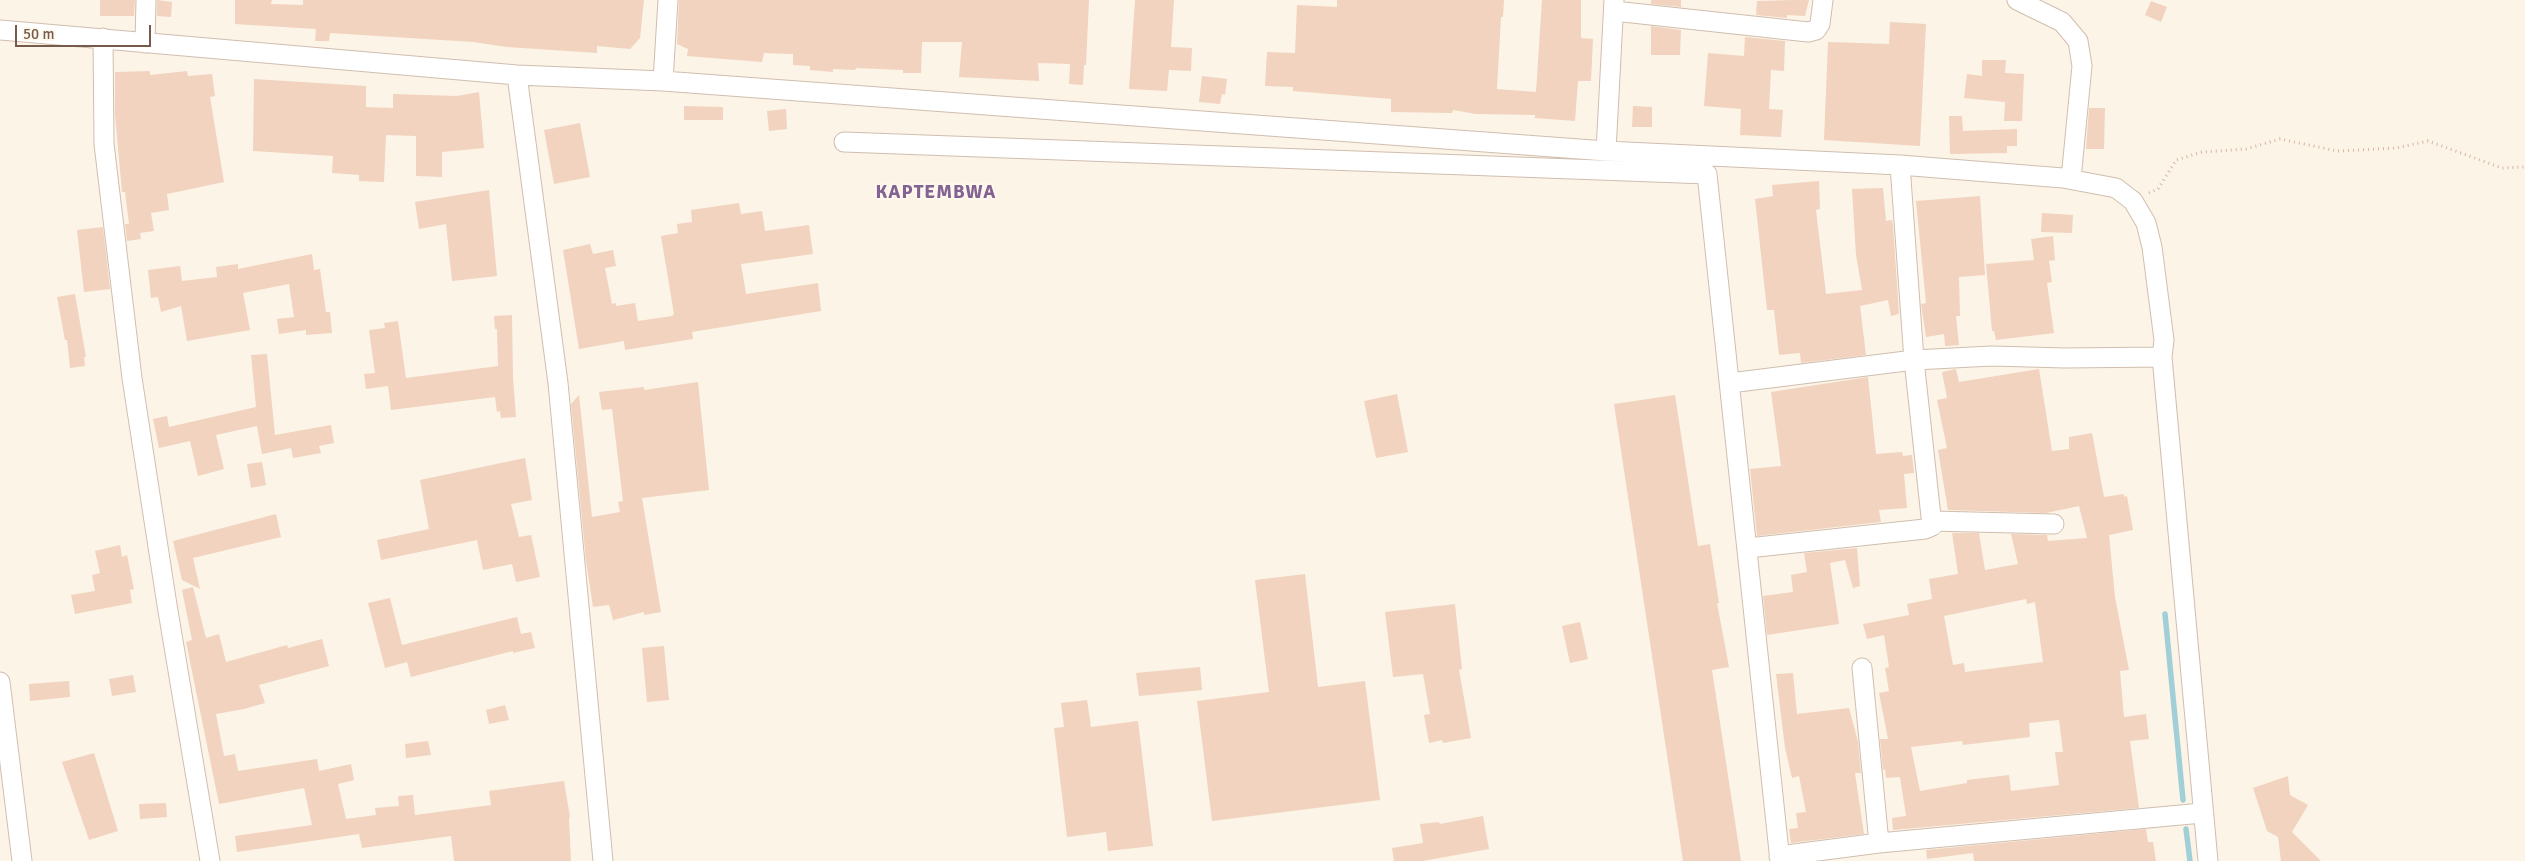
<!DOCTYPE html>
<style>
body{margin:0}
#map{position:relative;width:2525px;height:861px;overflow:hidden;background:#fcf4e7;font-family:Signika,sans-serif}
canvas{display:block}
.scale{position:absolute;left:15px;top:25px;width:136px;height:22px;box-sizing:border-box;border:2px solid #765a4b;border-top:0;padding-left:6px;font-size:15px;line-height:18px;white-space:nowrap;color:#765a4b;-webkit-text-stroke:4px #fff8ed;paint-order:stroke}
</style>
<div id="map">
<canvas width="2525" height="861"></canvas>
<div class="scale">50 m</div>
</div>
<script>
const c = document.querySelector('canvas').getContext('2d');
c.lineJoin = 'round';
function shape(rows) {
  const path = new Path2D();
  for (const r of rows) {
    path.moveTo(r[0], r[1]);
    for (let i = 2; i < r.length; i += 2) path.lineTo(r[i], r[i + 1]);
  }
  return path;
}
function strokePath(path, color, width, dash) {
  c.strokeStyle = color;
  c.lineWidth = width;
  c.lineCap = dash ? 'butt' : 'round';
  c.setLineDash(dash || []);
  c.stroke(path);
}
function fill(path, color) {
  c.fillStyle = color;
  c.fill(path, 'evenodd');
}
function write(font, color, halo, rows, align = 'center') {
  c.font = font + ' Signika,sans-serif';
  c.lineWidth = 4;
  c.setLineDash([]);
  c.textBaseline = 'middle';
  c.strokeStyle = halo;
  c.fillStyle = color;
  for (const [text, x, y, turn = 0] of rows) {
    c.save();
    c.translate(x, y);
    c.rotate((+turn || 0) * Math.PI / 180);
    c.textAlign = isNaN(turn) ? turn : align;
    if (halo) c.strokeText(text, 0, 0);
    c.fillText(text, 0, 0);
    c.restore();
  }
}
const stream = shape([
 [2165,614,2183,800],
 [2186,829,2190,861]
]);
const building = shape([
 [100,0,135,0,134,16,100,16],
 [157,0,172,2,171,17,157,16],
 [235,0,272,0,271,4,303,5,303,0,644,0,640,38,630,49,597,46,597,53,507,47,473,42,330,33,329,41,315,41,316,29,235,24],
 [679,0,1089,0,1086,65,1084,65,1083,85,1069,84,1070,64,1038,63,1039,81,959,77,962,42,922,42,921,73,903,73,903,70,856,68,855,70,833,69,833,72,810,70,810,66,793,65,793,54,764,53,762,62,687,56,688,49,677,44],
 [1135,0,1174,0,1171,47,1192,48,1191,71,1169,70,1167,91,1129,89],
 [1337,0,1504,0,1503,17,1501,17,1497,89,1536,92,1542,0,1581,0,1581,38,1593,39,1591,81,1578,81,1575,121,1535,118,1535,115,1476,114,1453,110,1452,113,1391,112,1391,99,1293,91,1293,87,1265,86,1267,52,1295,53,1297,5,1337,7],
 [1651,0,1681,0,1681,7,1651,4],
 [1793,0,1809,0,1805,16,1787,15,1787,18,1756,15,1757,1],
 [2151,1,2167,7,2161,22,2145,15],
 [1890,22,1926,24,1920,146,1824,140,1828,42,1889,44],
 [1651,26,1681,30,1680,55,1651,55],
 [1745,37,1785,41,1784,71,1771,70,1769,109,1783,110,1781,137,1740,135,1741,109,1704,106,1708,53,1744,56],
 [1982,60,2006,60,2005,73,2024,74,2022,121,2004,121,2005,102,1964,98,1967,74,1982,76],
 [150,71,150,75,187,71,188,76,212,74,215,96,210,97,224,182,167,194,169,210,151,213,154,231,140,233,141,239,127,241,125,224,129,224,125,192,122,192,115,115,115,72],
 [1202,76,1227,79,1225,95,1222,94,1220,104,1199,102],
 [254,79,366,86,366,107,393,108,393,94,457,96,479,92,484,148,442,152,442,177,416,176,416,136,386,135,384,182,359,181,359,175,332,173,333,156,253,151],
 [684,106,723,107,723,120,684,120],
 [1633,106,1652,107,1652,127,1632,127],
 [2089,108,2105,108,2104,149,2086,149],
 [786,109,787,129,769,131,767,111],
 [1949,116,1962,116,1963,131,2017,129,2017,146,2007,146,2007,153,1950,154],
 [580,123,590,177,554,184,544,130],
 [1819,181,1820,209,1816,210,1826,294,1862,290,1856,255,1852,189,1883,188,1886,221,1892,220,1893,225,1899,314,1891,316,1888,300,1860,306,1866,355,1801,363,1800,353,1779,355,1774,310,1767,310,1755,199,1773,196,1772,185],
 [489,190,497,276,452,281,446,224,419,229,415,202],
 [1980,196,1985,275,1959,277,1960,316,1956,316,1959,345,1945,346,1944,334,1926,337,1921,304,1926,303,1916,201],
 [739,203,741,214,762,211,765,231,809,225,813,254,741,264,746,294,818,283,821,311,692,332,693,339,625,350,624,341,579,349,563,250,590,244,593,254,613,250,616,266,605,268,612,304,616,303,616,306,635,303,638,321,672,316,674,314,661,236,678,233,677,224,692,222,691,210],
 [2042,213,2073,215,2072,233,2041,232],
 [103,227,110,289,84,292,77,230],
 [2053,236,2055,260,2049,261,2052,282,2047,283,2054,333,1996,340,1994,331,1992,331,1986,264,2034,260,2031,239],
 [312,254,314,270,320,269,326,312,330,312,332,333,306,335,306,330,279,334,277,319,294,317,289,284,243,293,250,330,187,341,181,306,161,312,158,297,151,298,148,270,180,266,182,281,217,277,216,267,238,264,238,269],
 [75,294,86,357,84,357,85,366,70,368,67,340,65,340,57,297],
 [512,315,513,378,516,417,501,418,500,411,497,412,495,397,391,410,388,386,366,389,364,374,375,373,369,330,385,328,384,323,398,321,406,378,498,366,497,329,495,329,494,316],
 [267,354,275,435,331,425,334,443,319,446,321,453,293,458,291,448,262,454,257,426,216,435,224,469,198,476,190,441,159,448,153,419,167,416,169,427,256,407,251,355],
 [1956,369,1959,382,2039,369,2052,451,2069,449,2069,437,2092,433,2104,497,2124,494,2124,497,2127,496,2133,530,2109,535,2115,597,2129,670,2120,671,2124,717,2146,714,2149,739,2130,741,2139,808,1893,830,1892,818,1906,816,1900,777,1886,778,1885,769,1883,770,1880,739,1888,739,1879,693,1889,691,1885,668,1889,667,1884,635,1867,639,1863,624,1909,615,1907,604,1932,599,1929,579,1958,574,1952,533,1979,533,1985,570,2018,564,2011,534,2047,535,2048,541,2087,538,2079,506,2046,513,1948,510,1938,450,1947,448,1937,400,1947,398,1942,372],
 [2026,599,2027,604,2035,602,2043,662,1965,672,1964,663,1953,665,1944,616],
 [2059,720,2063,752,2055,752,2059,785,2011,791,2009,775,1967,780,1967,783,1920,791,1911,747,1962,741,1963,745,2030,737,2029,723],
 [1868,377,1876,454,1902,452,1903,456,1912,455,1914,473,1904,474,1907,508,1879,510,1881,522,1757,536,1750,469,1781,466,1771,392],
 [698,382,709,490,642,498,661,612,644,615,644,612,613,620,609,605,593,607,586,561,571,404,579,395,592,517,620,512,618,502,623,501,612,409,602,410,599,392,644,387,644,390],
 [1397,394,1408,452,1376,458,1364,401],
 [1675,395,1698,546,1710,544,1719,603,1717,603,1729,667,1712,670,1741,861,1683,861,1614,404],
 [525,458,532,500,511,504,519,537,531,535,540,577,516,582,512,564,483,570,477,540,381,560,377,540,429,529,420,480],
 [262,462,266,485,251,488,247,464],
 [276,514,281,537,193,558,200,589,182,580,173,541],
 [120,545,122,557,127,555,134,589,130,590,132,603,75,614,71,595,95,591,92,575,100,573,95,551],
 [1857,548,1860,586,1853,588,1845,560,1830,563,1839,624,1767,635,1763,596,1793,592,1791,575,1807,572,1804,553],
 [1305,574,1318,687,1365,681,1380,800,1212,821,1197,701,1269,692,1255,580],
 [193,587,206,638,219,634,226,662,287,645,288,648,322,639,329,666,259,685,265,703,244,709,216,714,224,756,235,754,238,771,317,759,319,771,351,764,354,780,338,784,346,819,376,815,375,808,399,806,398,796,413,795,415,815,491,805,489,791,564,781,570,817,569,818,571,861,454,861,451,836,362,848,359,834,237,852,235,836,312,825,304,788,219,804,186,642,192,640,182,590],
 [390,598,402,645,517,617,521,634,531,632,535,648,513,653,513,651,411,677,407,662,385,668,368,603],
 [1455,604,1462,669,1459,670,1471,738,1443,743,1442,740,1429,743,1424,715,1430,714,1423,674,1393,677,1385,612],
 [1580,622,1588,659,1570,663,1562,626],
 [664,646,669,700,647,702,642,648],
 [1200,667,1202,690,1139,696,1136,673],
 [1793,673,1797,714,1849,708,1858,742,1861,773,1855,773,1864,834,1791,843,1789,829,1798,828,1796,813,1806,812,1799,776,1792,778,1785,748,1776,674],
 [133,675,136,692,112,696,109,679],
 [69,681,70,697,30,701,29,684],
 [1087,700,1091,727,1138,721,1153,846,1108,851,1106,832,1067,837,1054,728,1064,727,1061,703],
 [505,705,509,720,489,724,486,710],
 [428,741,431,755,406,758,405,744],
 [94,753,118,831,89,840,62,762],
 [2288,776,2290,795,2308,805,2292,832,2321,861,2281,861,2278,837,2267,831,2253,788],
 [166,803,167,817,140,819,139,804],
 [1483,816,1489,849,1423,861,1394,861,1392,848,1423,843,1420,824,1439,822,1440,824],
 [2146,829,2148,842,2153,842,2156,861,1974,861,1973,853,1927,859,1926,850]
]);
const path = shape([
 [2149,193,2158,189,2176,160,2202,152,2246,149,2280,139,2337,151,2396,148,2428,141,2502,168,2525,167]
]);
const minor = shape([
 [2017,0,2062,22,2078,41,2082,66,2071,179],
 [1614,11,1808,32,1816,30,1820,24,1823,0],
 [0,30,517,75,663,81,1606,151,1900,165,2063,178,2116,188,2133,201,2146,223,2152,247,2164,340,2162,357,2208,861],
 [103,38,104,144,132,378,167,605,210,861],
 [145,43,146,0],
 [517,75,558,383,603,861],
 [663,81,668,0],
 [844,142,1707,174,1780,861],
 [1606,151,1614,0],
 [1730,383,1914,360,1992,356,2065,358,2162,357],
 [1932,521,2054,524],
 [1748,548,1925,529,1932,526,1914,360,1900,165],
 [1862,668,1879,843],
 [0,682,22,861],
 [1779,856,1879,843,2202,813]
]);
const districtNames = [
 ["KAPTEMBWA",936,193]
];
strokePath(stream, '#a1cfd7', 5.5);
fill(building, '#f1d3bf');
strokePath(minor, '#d0beaf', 21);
strokePath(path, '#d6b6a1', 3, [1, 4]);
strokePath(minor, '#fff', 19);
c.letterSpacing = '1px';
write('bold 19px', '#826392', '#fff8ed', districtNames);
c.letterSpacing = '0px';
</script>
